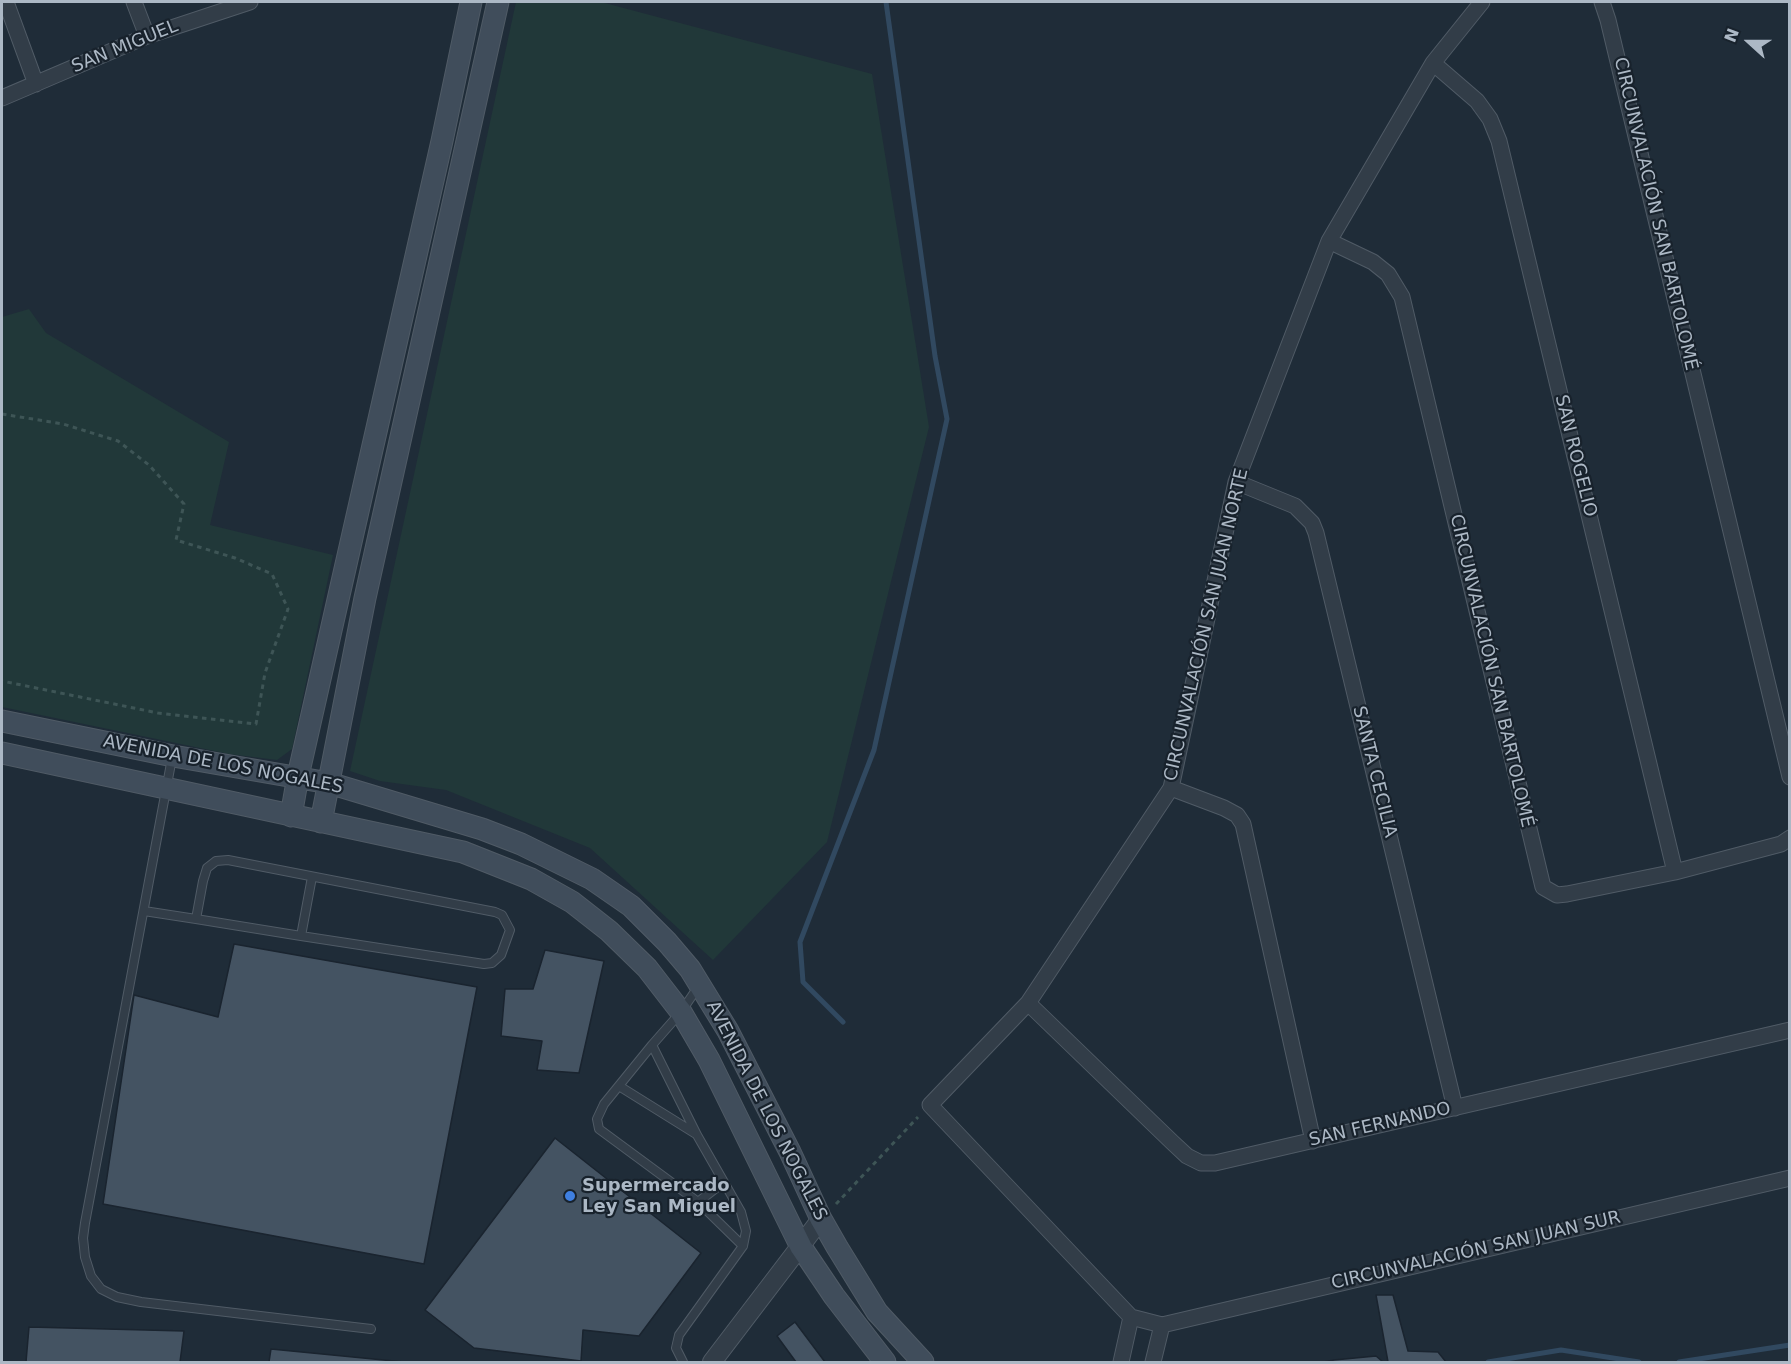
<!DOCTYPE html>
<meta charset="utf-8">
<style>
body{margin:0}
#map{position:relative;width:1791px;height:1364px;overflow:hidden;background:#1f2c38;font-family:"DejaVu Sans",sans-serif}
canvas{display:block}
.frame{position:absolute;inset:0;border:3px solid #acb8c5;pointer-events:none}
.north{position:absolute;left:1719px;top:12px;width:60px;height:60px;-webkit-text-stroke:4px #18222c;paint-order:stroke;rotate:291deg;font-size:16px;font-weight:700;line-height:24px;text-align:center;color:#acb8c5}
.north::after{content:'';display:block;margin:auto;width:21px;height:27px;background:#acb8c5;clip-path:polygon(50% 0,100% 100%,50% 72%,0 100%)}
</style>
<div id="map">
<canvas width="1791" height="1364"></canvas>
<div class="frame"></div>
<div class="north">N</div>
</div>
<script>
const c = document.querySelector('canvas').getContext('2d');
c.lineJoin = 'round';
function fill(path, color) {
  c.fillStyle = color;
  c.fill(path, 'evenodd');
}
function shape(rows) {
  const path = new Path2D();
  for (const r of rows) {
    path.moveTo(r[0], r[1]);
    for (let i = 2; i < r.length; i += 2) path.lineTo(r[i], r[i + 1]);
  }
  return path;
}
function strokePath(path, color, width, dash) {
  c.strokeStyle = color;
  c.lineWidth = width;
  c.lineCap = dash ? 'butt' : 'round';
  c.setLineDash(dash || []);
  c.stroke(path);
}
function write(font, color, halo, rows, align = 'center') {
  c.font = font + ' "DejaVu Sans",sans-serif';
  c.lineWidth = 4.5;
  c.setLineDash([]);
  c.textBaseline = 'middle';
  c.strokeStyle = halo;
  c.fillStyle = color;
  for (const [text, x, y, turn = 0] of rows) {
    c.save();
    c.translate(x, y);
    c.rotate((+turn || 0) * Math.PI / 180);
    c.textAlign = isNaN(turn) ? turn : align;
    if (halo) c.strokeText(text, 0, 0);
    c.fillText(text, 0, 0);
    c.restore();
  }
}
const green = shape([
 [516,2,601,2,872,74,929,427,827,842,713,960,590,848,446,790,380,781,350,771],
 [29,309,46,333,229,442,210,525,333,555,292,749,277,760,229,754,2,707,2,317]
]);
const stream = shape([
 [843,1022,803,982,800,942,874,750,947,419,935,356,886,2],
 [1488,1362,1561,1350,1639,1362],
 [1679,1362,1790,1345]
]);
const building = shape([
 [234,944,477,987,424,1264,103,1204,134,995,218,1017,234,944],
 [545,950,604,961,579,1073,537,1070,542,1041,501,1036,505,989,533,989,545,950],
 [555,1138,701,1253,639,1336,583,1330,581,1361,474,1348,425,1310,555,1138],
 [1376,1295,1393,1295,1408,1351,1438,1352,1446,1362,1388,1362,1376,1295],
 [795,1322,825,1362,796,1362,777,1336,795,1322],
 [29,1327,184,1331,180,1362,26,1362,29,1327],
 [271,1349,404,1362,269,1362,271,1349],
 [1376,1356,1383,1362,1324,1362,1334,1360,1376,1356]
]);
const path = shape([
 [2,414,63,424,118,441,149,465,184,504,176,540,235,558,272,574,288,609,265,673,256,724,158,713,2,681],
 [836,1204,918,1117]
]);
const service = shape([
 [172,758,85,1223,83,1238,85,1257,91,1276,101,1289,117,1297,141,1302,371,1329],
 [144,911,196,919,301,936,484,964,492,963,501,955,510,930,502,915,495,912,228,860,216,861,207,868,203,881,196,919],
 [301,936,312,877],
 [652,1045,604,1104,597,1119,599,1129,698,1202,724,1182],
 [619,1086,696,1134],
 [698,1202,743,1246],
 [683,1362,676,1348,679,1335,743,1246,746,1231,741,1212,697,1135,652,1045,681,1012,698,987]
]);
const minor = shape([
 [6,2,36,84],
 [134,2,147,36],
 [1482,2,1433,63,1329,241,1236,482,1171,788,1028,1003,930,1105,1131,1317,1162,1325,1790,1178],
 [1602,2,1608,20,1790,777],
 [1433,63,1477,101,1490,119,1499,141,1675,872],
 [2,98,147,36,250,2],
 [1329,241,1373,262,1388,274,1402,297,1543,887,1557,895,1567,894,1675,872,1781,844,1790,838],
 [1236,482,1295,506,1312,523,1316,533,1455,1108],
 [1171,788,1224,808,1237,815,1243,824,1313,1141],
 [1028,1003,1172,1142,1187,1156,1201,1163,1215,1163,1790,1030],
 [1121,1362,1131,1317],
 [1153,1362,1162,1325]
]);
const tertiary = shape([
 [712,1362,821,1219]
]);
const secondary = shape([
 [2,721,173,756,329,783,482,829,521,844,592,879,631,906,667,942,690,969,728,1031,790,1152,821,1219,837,1247,877,1312,923,1362],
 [2,753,463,852,531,879,572,902,609,931,647,968,681,1012,709,1060,801,1247,834,1296,885,1362],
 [291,816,298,776,442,141,471,2],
 [321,822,365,598,498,2]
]);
const markers = [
 [570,1196,6,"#3f7fe0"]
];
const streetNames = [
 ["SAN MIGUEL",125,47,-22],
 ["CIRCUNVALACIÓN SAN BARTOLOMÉ",1655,214,77],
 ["SAN ROGELIO",1575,456,76],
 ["CIRCUNVALACIÓN SAN JUAN NORTE",1207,625,-77],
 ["CIRCUNVALACIÓN SAN BARTOLOMÉ",1491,671,77],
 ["AVENIDA DE LOS NOGALES",223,765,11],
 ["SANTA CECILIA",1374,772,76],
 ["AVENIDA DE LOS NOGALES",766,1111,63],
 ["SAN FERNANDO",1380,1125,-13],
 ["CIRCUNVALACIÓN SAN JUAN SUR",1476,1251,-13]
];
const poiNames = [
 ["Supermercado",582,1186],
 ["Ley San Miguel",582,1207]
];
fill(green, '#213839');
strokePath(stream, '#314960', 5);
fill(building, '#445362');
strokePath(building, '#1a242f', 1.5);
strokePath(service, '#505b66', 10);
strokePath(minor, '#505b66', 17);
strokePath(tertiary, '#505b66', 20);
strokePath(secondary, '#505b66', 23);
strokePath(path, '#3e5556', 3, [4.5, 4.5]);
strokePath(service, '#323d48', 8);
strokePath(minor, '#323d48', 15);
strokePath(tertiary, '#323d48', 18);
strokePath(secondary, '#404d5b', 21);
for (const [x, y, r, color] of markers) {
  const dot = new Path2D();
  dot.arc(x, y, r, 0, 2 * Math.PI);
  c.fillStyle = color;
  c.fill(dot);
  strokePath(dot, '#18222c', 2);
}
write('18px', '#acb8c5', '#18222c', streetNames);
write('bold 18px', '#acb8c5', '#18222c', poiNames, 'left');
</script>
